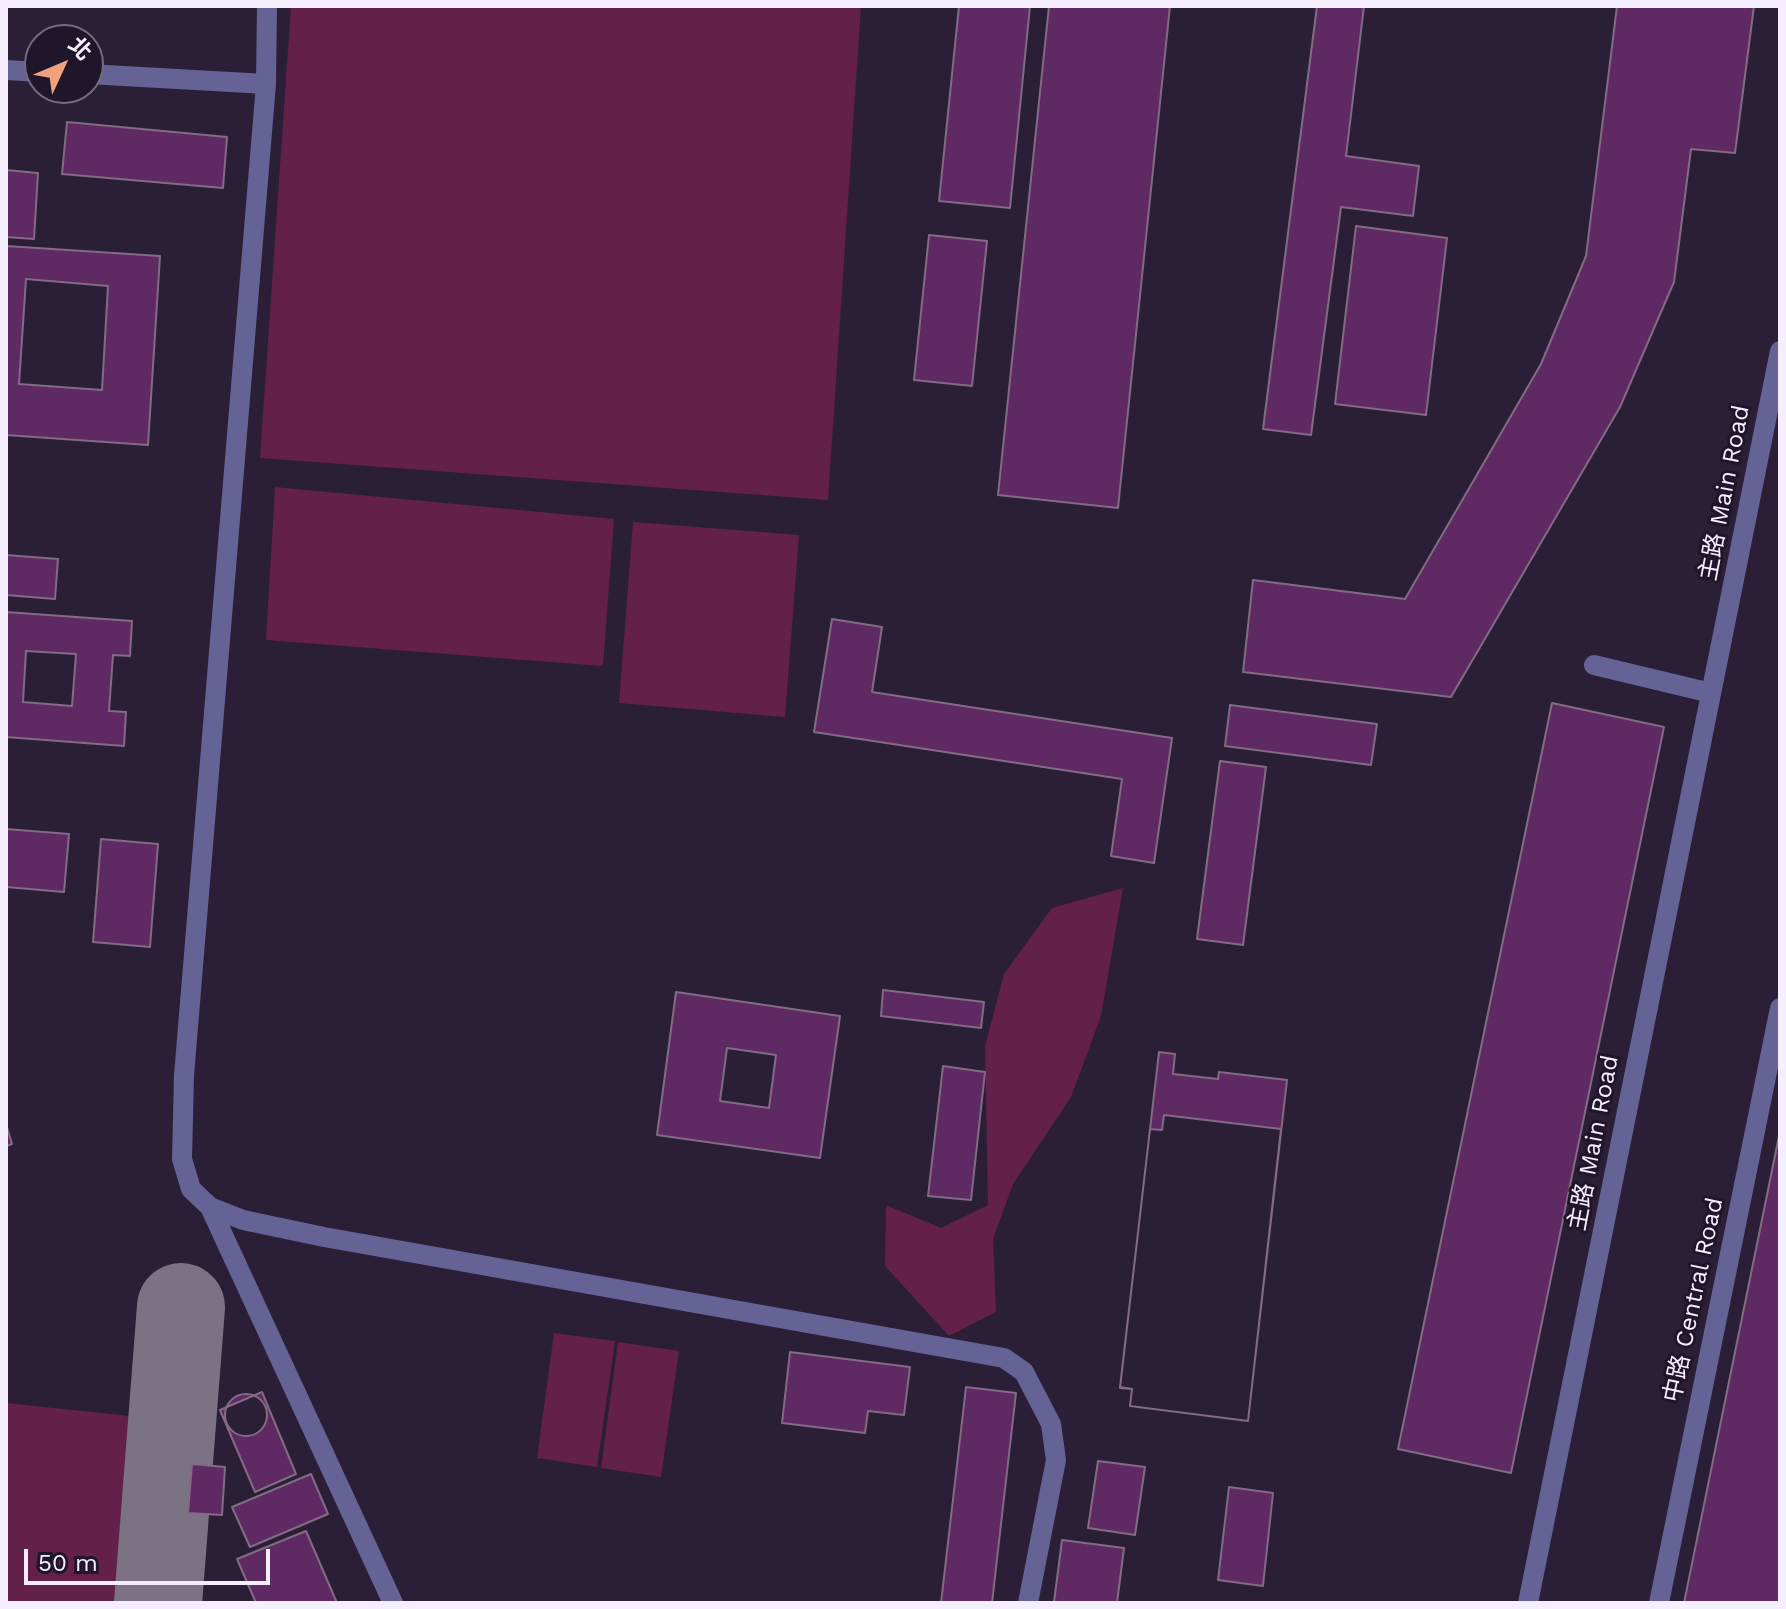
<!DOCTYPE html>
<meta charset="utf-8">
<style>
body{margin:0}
#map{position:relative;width:1786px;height:1609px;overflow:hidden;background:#2a1f37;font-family:"Work Sans","Noto Sans TC",sans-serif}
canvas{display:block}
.frame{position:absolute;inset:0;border:8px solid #f5eefe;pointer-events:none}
.north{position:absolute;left:24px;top:24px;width:80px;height:80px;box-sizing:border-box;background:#20162c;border:2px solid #756c80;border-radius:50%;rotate:46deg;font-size:22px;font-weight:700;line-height:32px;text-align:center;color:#f5eefe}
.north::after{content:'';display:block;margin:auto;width:28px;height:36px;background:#f2a17e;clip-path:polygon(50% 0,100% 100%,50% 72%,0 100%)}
.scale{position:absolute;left:24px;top:1549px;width:246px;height:36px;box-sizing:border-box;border:4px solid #f5eefe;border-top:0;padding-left:10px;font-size:24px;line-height:28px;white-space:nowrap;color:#f5eefe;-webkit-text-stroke:6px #20162c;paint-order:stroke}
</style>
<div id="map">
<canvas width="1786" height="1609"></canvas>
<div class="frame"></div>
<div class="north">北</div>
<div class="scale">50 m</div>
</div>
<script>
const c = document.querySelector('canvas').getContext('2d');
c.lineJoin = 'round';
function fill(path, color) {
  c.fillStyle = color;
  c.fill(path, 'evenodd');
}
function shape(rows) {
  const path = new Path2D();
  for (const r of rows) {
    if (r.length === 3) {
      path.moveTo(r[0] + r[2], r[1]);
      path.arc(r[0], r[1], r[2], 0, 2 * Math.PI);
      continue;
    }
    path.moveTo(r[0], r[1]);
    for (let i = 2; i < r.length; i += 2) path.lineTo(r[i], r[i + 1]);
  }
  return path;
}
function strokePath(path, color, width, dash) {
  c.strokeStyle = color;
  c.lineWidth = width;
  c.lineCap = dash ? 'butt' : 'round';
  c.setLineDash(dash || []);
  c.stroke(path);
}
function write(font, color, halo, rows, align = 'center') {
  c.font = font + ' "Work Sans","Noto Sans TC",sans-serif';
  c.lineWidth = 6;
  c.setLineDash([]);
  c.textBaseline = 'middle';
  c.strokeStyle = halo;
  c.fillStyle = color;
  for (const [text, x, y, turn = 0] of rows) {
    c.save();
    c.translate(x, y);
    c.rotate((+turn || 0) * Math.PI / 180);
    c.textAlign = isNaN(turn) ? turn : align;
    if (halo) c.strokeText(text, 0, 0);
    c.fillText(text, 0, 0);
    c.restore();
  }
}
const green = shape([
 [291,6,861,6,828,500,260,458],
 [275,487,614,519,603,666,266,640],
 [633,522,799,535,785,717,619,703],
 [1123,888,1101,1016,1071,1097,1013,1184,993,1239,996,1312,949,1336,885,1266,886,1205,941,1228,988,1205,985,1046,1004,974,1052,908],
 [554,1333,615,1341,597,1467,537,1458],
 [618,1342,679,1351,661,1477,601,1468],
 [6,1403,149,1418,141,1603,6,1603]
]);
const taxiway = shape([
 [158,1603,181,1307]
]);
const building = shape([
 [959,6,1030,6,1010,208,939,201,959,6],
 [1049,6,1170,6,1118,508,998,495,1049,6],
 [1317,6,1364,6,1346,156,1419,166,1413,216,1341,207,1311,435,1263,429,1317,6],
 [1617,6,1754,6,1735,153,1691,149,1674,282,1620,407,1451,697,1243,672,1253,580,1405,599,1541,364,1586,256,1617,6],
 [67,122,227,137,223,188,62,174,67,122],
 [6,170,38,173,34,239,6,237,6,170],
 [1356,226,1447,238,1426,415,1335,404,1356,226],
 [929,235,987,241,972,386,914,380,929,235],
 [6,246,160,256,148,445,6,435,6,246],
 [26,279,108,286,102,390,19,384,26,279],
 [6,555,58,559,55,599,6,595,6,555],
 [6,612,132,621,130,656,113,655,109,711,126,712,124,746,6,737,6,612],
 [26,651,76,654,72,706,23,702,26,651],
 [832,619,882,627,872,692,1172,738,1154,863,1111,856,1122,779,814,732,832,619],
 [1552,703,1664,727,1511,1473,1398,1449,1552,703],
 [1230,705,1377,724,1371,765,1225,746,1230,705],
 [1220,761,1266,767,1243,945,1197,939,1220,761],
 [6,829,69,834,64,892,6,887,6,829],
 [101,839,158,844,150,947,93,942,101,839],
 [883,990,984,1002,981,1028,881,1016,883,990],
 [676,992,840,1016,820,1158,657,1135,676,992],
 [727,1048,776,1055,769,1108,720,1101,727,1048],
 [1159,1052,1175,1054,1173,1074,1218,1079,1219,1072,1287,1080,1248,1421,1130,1406,1132,1389,1120,1387,1159,1052],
 [943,1066,985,1072,971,1200,928,1196,943,1066],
 [1164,1115,1281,1129,1248,1421,1130,1406,1132,1389,1120,1388,1150,1129,1162,1130,1164,1115],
 [6,1124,12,1144,6,1146,6,1124],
 [1780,1131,1780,1603,1684,1603,1780,1131],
 [790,1352,910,1367,904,1415,868,1411,865,1433,782,1423,790,1352],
 [966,1387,1016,1393,992,1603,941,1603,966,1387],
 [262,1392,296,1474,255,1492,220,1410,262,1392],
 [246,1415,21],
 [1098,1461,1145,1467,1135,1535,1088,1528,1098,1461],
 [192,1464,225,1467,222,1515,188,1513,192,1464],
 [311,1474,328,1514,250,1547,232,1507,311,1474],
 [1229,1487,1273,1493,1263,1586,1218,1580,1229,1487],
 [306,1531,337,1603,256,1603,237,1559,306,1531],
 [1062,1540,1124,1548,1117,1603,1054,1602,1062,1540]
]);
const minor = shape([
 [267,6,266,84,184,1075,182,1159,191,1189,210,1207,243,1220,324,1237,1004,1358,1024,1372,1051,1424,1056,1460,1028,1603],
 [6,70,40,72],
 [88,74,266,84],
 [1594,665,1711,693],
 [210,1207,393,1603],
 [1528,1603,1780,351],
 [1659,1603,1780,1008]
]);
const streetNames = [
 ["主路 Main Road",1725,493,-79],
 ["主路 Main Road",1594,1143,-79],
 ["中路 Central Road",1694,1300,-78]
];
fill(green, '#63204b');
strokePath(taxiway, '#7b7286', 88);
fill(building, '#5f2a64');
strokePath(building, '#826b83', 2);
strokePath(minor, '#656395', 20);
write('24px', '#f5eefe', '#20162c', streetNames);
</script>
